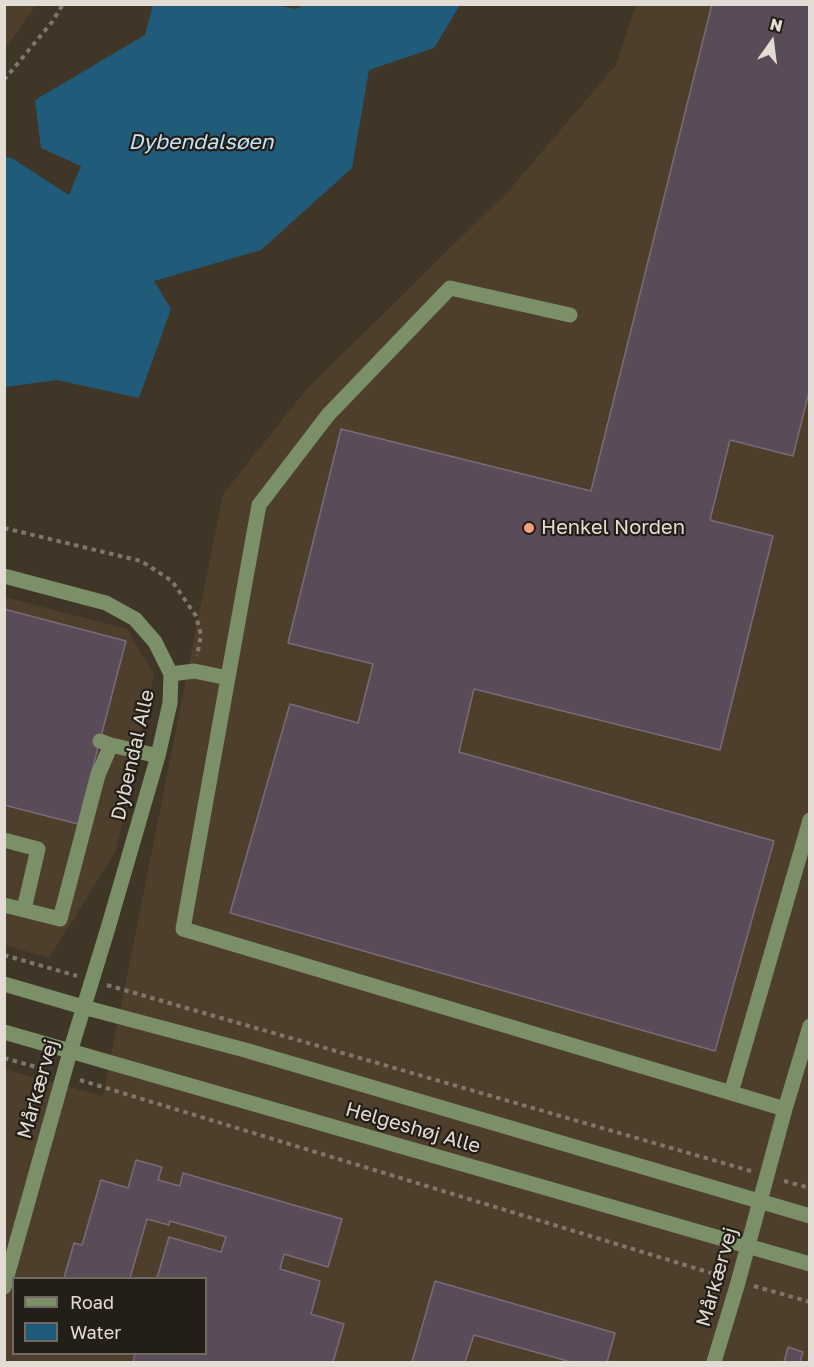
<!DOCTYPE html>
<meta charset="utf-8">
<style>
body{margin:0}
#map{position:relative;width:814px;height:1367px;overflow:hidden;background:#403628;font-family:"Golos Text",sans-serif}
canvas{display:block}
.frame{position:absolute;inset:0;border:6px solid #e3dcd4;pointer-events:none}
.legend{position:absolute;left:12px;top:1277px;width:195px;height:78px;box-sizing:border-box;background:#231e18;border:2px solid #706a63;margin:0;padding:8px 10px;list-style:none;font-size:18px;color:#e3dcd4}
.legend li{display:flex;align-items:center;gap:12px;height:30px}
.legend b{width:30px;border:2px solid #706a63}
.north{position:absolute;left:742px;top:12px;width:60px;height:60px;-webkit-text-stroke:4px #231e18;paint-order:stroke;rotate:14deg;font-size:16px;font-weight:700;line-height:24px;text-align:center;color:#e3dcd4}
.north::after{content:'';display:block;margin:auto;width:21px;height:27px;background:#e3dcd4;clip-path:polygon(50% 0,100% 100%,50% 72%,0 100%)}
</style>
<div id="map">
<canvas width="814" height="1367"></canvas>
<div class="frame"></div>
<ul class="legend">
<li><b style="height:8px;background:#7b9069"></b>Road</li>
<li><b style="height:16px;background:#205b79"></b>Water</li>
</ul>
<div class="north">N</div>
</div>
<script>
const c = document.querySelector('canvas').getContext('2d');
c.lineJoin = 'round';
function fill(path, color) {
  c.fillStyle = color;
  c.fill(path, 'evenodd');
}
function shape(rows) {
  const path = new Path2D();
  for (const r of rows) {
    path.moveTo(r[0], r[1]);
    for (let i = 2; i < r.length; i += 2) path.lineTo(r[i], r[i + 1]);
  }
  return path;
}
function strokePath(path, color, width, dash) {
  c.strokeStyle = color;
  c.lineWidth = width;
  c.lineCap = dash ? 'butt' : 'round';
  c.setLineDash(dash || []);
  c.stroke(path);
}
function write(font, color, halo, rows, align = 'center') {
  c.font = font + ' "Golos Text",sans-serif';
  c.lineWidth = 4.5;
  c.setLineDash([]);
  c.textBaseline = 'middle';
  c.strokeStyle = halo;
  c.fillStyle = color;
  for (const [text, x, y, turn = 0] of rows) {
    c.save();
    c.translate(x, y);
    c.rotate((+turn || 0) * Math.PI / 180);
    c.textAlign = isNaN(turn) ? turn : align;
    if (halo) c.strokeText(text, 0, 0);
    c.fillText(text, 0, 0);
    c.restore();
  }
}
const built = shape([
 [5,4,36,5,5,48,4,5],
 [636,5,809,5,809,1362,5,1362,4,1069,103,1096,223,494,306,390,511,188,616,65],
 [14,1278,206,1278,206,1354,14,1354],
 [4,597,127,629,154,674,116,851,49,958,5,945]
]);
const water = shape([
 [271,4,296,9,304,4,460,5,434,48,369,70,352,168,261,250,154,281,171,309,139,398,57,380,5,387,5,158,10,157,69,195,81,166,41,148,35,100,145,35,153,5]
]);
const building = shape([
 [712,4,810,4,810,388,793,456,730,440,710,520,773,536,720,750,474,689,459,752,774,841,715,1051,230,913,290,704,358,723,373,664,288,643,341,429,591,491,712,4],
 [4,609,126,641,78,824,4,805,4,609],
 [136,1160,162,1167,158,1180,180,1186,183,1173,342,1219,328,1267,284,1254,280,1269,320,1281,311,1314,344,1324,333,1362,133,1362,135,1354,206,1354,206,1278,157,1278,169,1237,221,1252,226,1237,170,1221,169,1225,147,1219,130,1278,64,1278,74,1243,82,1245,101,1180,128,1188,136,1160],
 [435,1281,615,1333,607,1362,571,1362,474,1335,465,1362,412,1362,435,1281],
 [788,1347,803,1352,800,1362,784,1362,788,1347]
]);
const path = shape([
 [4,80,52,22,63,4],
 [4,528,141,561,172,581,196,616,201,635,197,656],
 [4,955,77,976],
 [107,985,751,1171],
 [4,1058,47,1070],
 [80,1080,721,1276],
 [784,1181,810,1188],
 [754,1286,810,1302]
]);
const minor = shape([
 [570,315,450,288,328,415,259,505,183,929,785,1109],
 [4,576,106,603,135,619,155,642,171,674,170,703,158,756,108,928,70,1052,4,1287],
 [171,674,194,671,228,678],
 [100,741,111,745,158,756],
 [4,840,38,849,24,909],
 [4,905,60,919,98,775,111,745],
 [4,984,83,1007,245,1050,810,1216],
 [4,1032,810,1264],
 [731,1093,810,820],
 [714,1362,737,1286,785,1109,810,1026]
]);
const markers = [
 [529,528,6,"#f1a17d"]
];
const poiNames = [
 ["Henkel Norden",541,528]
];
const streetNames = [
 ["Dybendal Alle",133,755,-77],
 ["Mårkærvej",38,1089,-74],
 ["Helgeshøj Alle",413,1128,16],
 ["Mårkærvej",717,1277,-74]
];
const waterNames = [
 ["Dybendalsøen",201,142]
];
fill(built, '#4d3f2b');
fill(water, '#205b79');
fill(building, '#594b57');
strokePath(building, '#7a6b78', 1.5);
strokePath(path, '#80776c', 4, [4.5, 4.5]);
strokePath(minor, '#7b9069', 15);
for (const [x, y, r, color] of markers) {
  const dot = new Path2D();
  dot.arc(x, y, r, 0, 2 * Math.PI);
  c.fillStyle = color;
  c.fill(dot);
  strokePath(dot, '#231e18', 2);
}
write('20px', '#e3dcd4', '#231e18', poiNames, 'left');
write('20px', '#e3dcd4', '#231e18', streetNames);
write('italic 21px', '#c3e2f6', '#231e18', waterNames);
</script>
